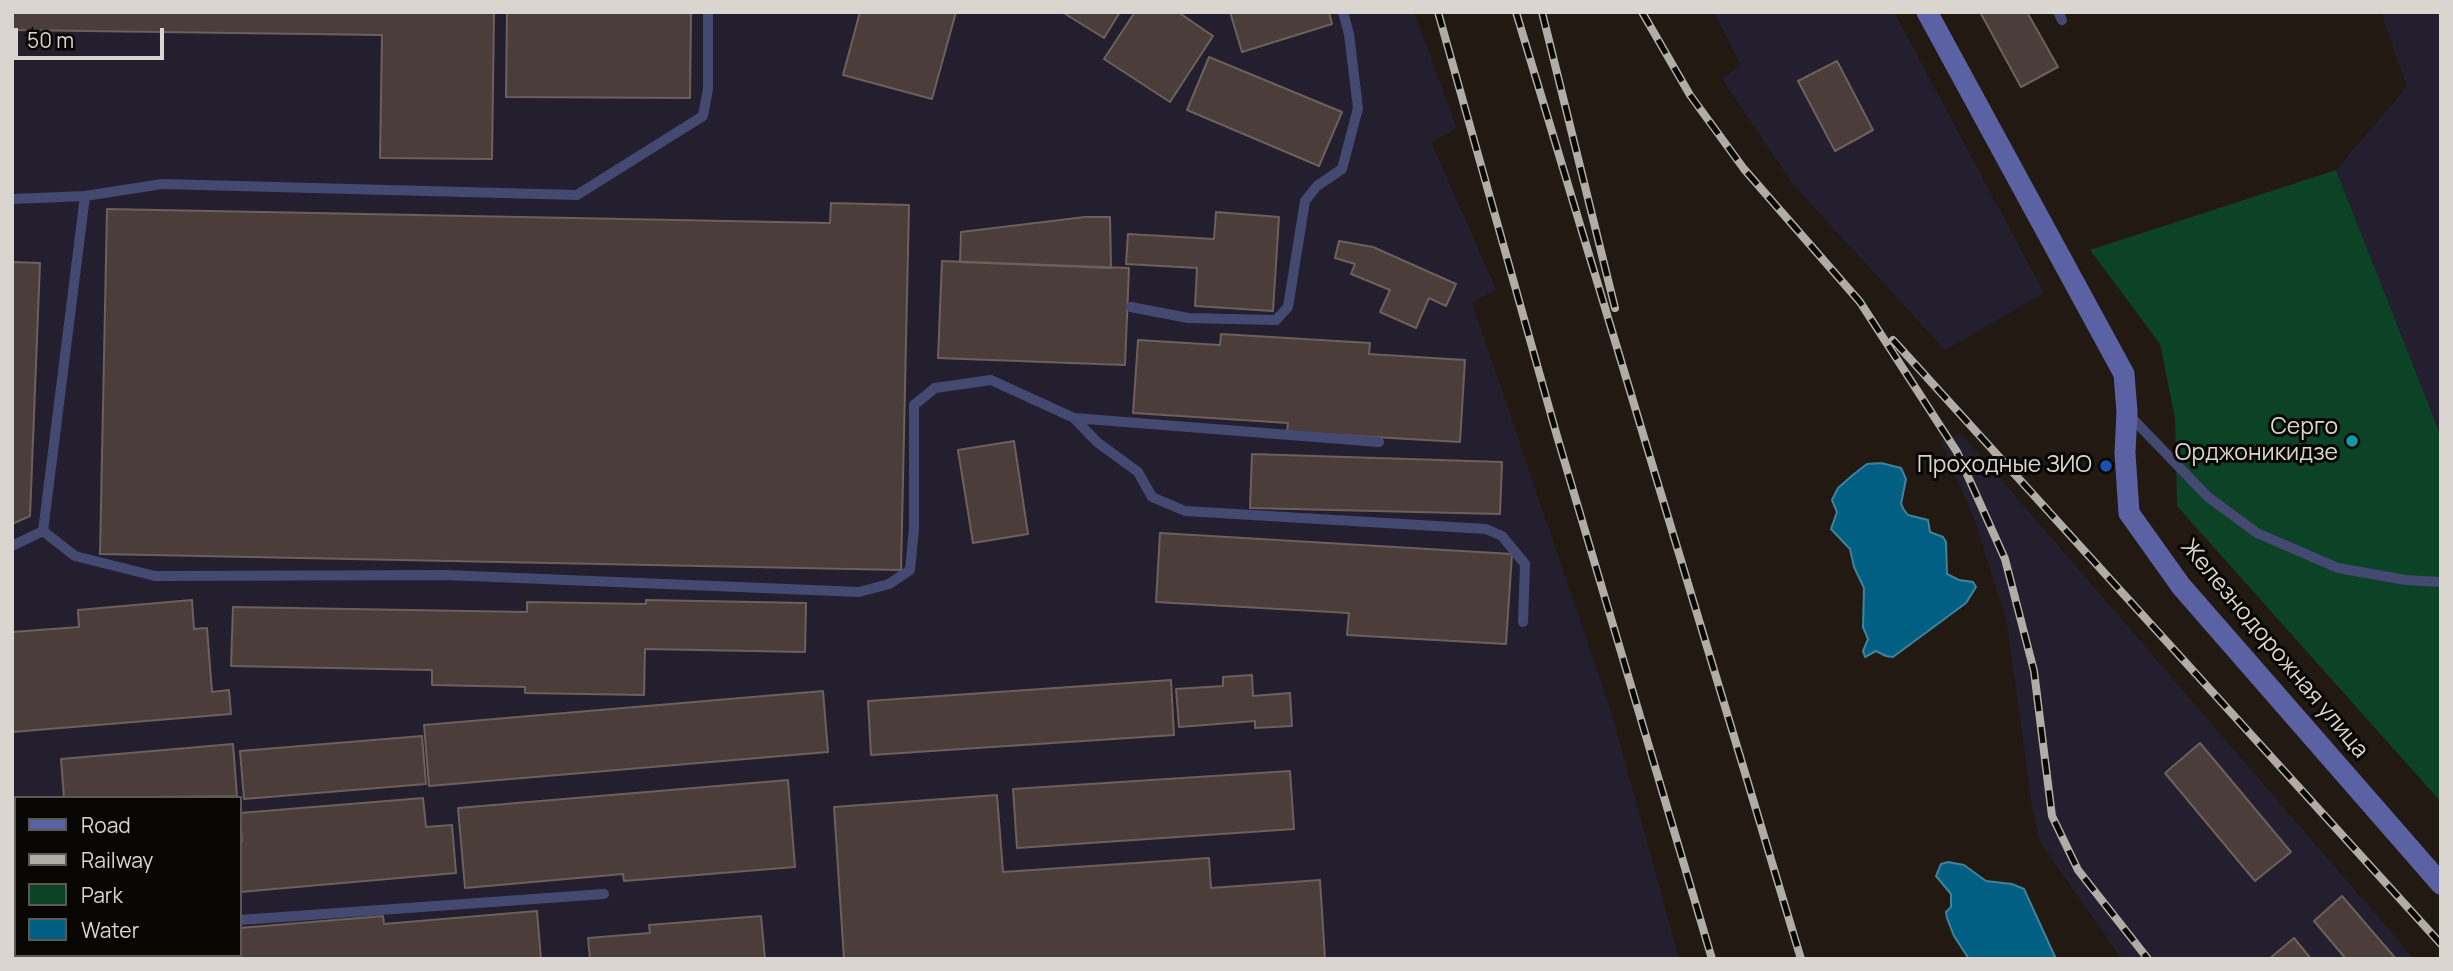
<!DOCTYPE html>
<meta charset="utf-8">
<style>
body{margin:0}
#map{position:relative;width:2453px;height:971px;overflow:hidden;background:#221a12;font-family:Manrope,sans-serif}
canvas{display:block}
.frame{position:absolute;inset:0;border:14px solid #dad5cf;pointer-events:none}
.legend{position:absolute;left:14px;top:796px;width:228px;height:161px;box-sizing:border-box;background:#080603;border:2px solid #5c5955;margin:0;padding:9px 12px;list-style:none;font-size:21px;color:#dad5cf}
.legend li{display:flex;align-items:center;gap:14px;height:35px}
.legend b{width:35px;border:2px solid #5c5955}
.scale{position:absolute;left:14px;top:28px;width:150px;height:32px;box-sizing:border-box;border:4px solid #dad5cf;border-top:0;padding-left:9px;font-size:21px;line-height:24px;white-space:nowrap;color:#dad5cf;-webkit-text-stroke:5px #080603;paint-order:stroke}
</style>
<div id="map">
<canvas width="2453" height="971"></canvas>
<div class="frame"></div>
<ul class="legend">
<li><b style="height:9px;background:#5b62a4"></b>Road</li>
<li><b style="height:9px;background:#b1aca5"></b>Railway</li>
<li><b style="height:19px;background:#0c4225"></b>Park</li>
<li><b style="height:19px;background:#005f82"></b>Water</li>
</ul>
<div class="scale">50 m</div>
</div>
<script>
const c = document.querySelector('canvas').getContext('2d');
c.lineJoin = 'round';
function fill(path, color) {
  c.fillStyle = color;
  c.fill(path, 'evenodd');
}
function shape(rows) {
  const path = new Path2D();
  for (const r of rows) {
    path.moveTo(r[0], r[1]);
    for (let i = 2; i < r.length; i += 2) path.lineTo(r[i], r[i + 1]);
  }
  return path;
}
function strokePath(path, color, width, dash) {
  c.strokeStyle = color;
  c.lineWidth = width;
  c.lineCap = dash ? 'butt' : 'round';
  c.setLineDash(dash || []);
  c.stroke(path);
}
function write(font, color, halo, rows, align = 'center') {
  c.font = font + ' Manrope,sans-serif';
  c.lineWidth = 6;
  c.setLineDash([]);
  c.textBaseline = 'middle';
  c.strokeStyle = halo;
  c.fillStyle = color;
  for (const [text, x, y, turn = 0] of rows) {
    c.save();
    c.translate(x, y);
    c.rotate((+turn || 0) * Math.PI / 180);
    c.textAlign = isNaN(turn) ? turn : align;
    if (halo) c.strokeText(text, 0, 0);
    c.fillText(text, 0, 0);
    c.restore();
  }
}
const industrial = shape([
 [12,12,1414,12,1457,128,1431,142,1496,289,1472,303,1611,711,1679,959,12,959],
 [16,798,240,798,240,955,16,955],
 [1714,12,1894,12,2044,293,1945,350,1793,184,1722,79,1741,65],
 [2381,12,2441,12,2441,436,2336,170,2407,87],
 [1961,433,2414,959,2122,959,2040,842,2032,806,2007,623,1976,524,1941,441]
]);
const green = shape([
 [2336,170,2441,436,2441,802,2177,506,2175,418,2160,344,2090,250]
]);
const water = shape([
 [1881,463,1901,468,1906,479,1901,504,1904,510,1908,515,1928,520,1930,532,1943,537,1946,542,1947,574,1959,580,1973,582,1976,587,1966,603,1893,657,1886,656,1876,651,1865,657,1863,651,1868,639,1863,627,1864,588,1854,567,1850,549,1831,529,1837,512,1832,500,1838,488,1854,474,1867,464,1881,463],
 [1948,862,1964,865,1986,881,2012,884,2024,889,2056,959,1969,959,1954,936,1947,918,1946,912,1951,907,1951,894,1936,876,1941,864,1948,862]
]);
const building = shape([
 [12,12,494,12,492,159,380,158,382,35,12,30,12,12],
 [507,12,691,12,690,98,506,97,507,12],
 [860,12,956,12,932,99,843,75,860,12],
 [1062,12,1120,12,1104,38,1062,12],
 [1135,12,1178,12,1213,36,1170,102,1104,59,1135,12],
 [1230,12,1329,12,1332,24,1242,52,1230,12],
 [1980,12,2027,12,2058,67,2021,87,1980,12],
 [1209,57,1342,112,1319,166,1187,110,1209,57],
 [1837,61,1873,130,1835,151,1798,81,1837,61],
 [831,203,909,205,901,570,100,554,107,209,830,223,831,203],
 [1216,212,1279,217,1273,311,1195,306,1197,268,1126,264,1128,234,1214,239,1216,212],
 [1085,217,1110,217,1111,268,960,262,961,232,1085,217],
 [1339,241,1373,247,1456,284,1446,306,1429,298,1416,328,1380,312,1390,290,1351,274,1355,264,1335,258,1339,241],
 [942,261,1129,268,1125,365,938,358,942,261],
 [12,262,40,263,30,516,12,524,12,262],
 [1221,334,1370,343,1369,354,1465,360,1460,442,1287,432,1288,423,1133,413,1138,340,1220,345,1221,334],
 [1014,441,1028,534,973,543,958,450,1014,441],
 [1252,454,1502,462,1500,514,1250,508,1252,454],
 [1160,533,1512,554,1506,644,1347,635,1349,613,1156,602,1160,533],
 [192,600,194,629,207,628,212,692,229,690,231,714,12,732,12,632,79,627,78,610,192,600],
 [646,600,806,603,805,652,645,649,644,695,525,693,525,687,432,685,432,670,231,666,233,607,527,612,527,602,646,604,646,600],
 [1252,675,1253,696,1290,693,1292,726,1255,728,1255,721,1179,727,1176,689,1223,686,1223,677,1252,675],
 [1171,680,1174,735,871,755,868,701,1171,680],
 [823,691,828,752,429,786,424,725,823,691],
 [422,736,426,784,244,799,240,751,422,736],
 [2200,743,2291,852,2255,881,2165,773,2200,743],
 [233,744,237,796,64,798,61,759,233,744],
 [1290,771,1294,829,1017,848,1013,789,1290,771],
 [788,780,795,867,624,881,623,874,465,888,458,808,788,780],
 [12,793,16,836,16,915,12,915,12,793],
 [997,795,1003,872,1209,858,1211,888,1320,880,1325,959,844,959,834,807,997,795],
 [423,798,426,827,452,825,456,873,240,892,240,841,242,841,240,813,423,798],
 [2342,896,2396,959,2346,959,2314,921,2342,896],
 [537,911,541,959,12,959,12,955,240,955,240,928,383,916,384,924,537,911],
 [761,916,765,959,590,959,588,938,650,933,649,925,761,916],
 [2294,938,2311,959,2269,959,2294,938]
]);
const lane = shape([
 [2058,12,2062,20],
 [12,199,85,196,162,184,577,195,703,116,708,89,708,12],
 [1131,307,1188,318,1276,320,1288,307,1305,201,1317,186,1342,169,1358,108,1349,34,1343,12],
 [2129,415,2208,497,2257,533,2338,568,2406,580,2441,582],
 [1074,418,1379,442],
 [43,531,75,556,155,576,446,575,859,592,889,584,910,570,914,528,914,405,935,388,991,380,1074,418,1097,442,1138,472,1152,497,1185,511,1486,529,1502,536,1525,564,1523,622],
 [43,531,85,196],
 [12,546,43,531],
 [240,920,604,894],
 [12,936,16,935]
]);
const secondary = shape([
 [1927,12,2124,374,2127,412,2125,453,2129,513,2181,586,2441,884]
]);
const rail = shape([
 [1438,12,1557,436,1712,959],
 [1516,12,1801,959],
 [1542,12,1615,308],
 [1642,12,1690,95,1744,169,1860,302,1957,452,2005,559,2034,671,2052,816,2078,870,2148,959],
 [1893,340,2441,944]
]);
const markers = [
 [2352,441,7,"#0f9aa8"],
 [2106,466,7,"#1a4fb4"]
];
const poiNames = [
 ["Серго",2338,428],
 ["Орджоникидзе",2338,454],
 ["Проходные ЗИО",2092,466]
];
const streetNames = [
 ["Железнодорожная улица",2274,649,50]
];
fill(industrial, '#241f2f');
fill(green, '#0c4225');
fill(water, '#005f82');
strokePath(water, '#418299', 2);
fill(building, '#4b3e3a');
strokePath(building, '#6d605b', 2);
strokePath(lane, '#444972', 10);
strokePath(secondary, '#5b62a4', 21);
strokePath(rail, '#b1aca5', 8);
strokePath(rail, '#080603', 5, [16]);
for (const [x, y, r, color] of markers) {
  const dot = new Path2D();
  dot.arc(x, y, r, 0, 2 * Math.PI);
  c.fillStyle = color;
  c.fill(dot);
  strokePath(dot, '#080603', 2.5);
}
write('23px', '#dad5cf', '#080603', poiNames, 'right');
write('23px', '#dad5cf', '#080603', streetNames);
</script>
